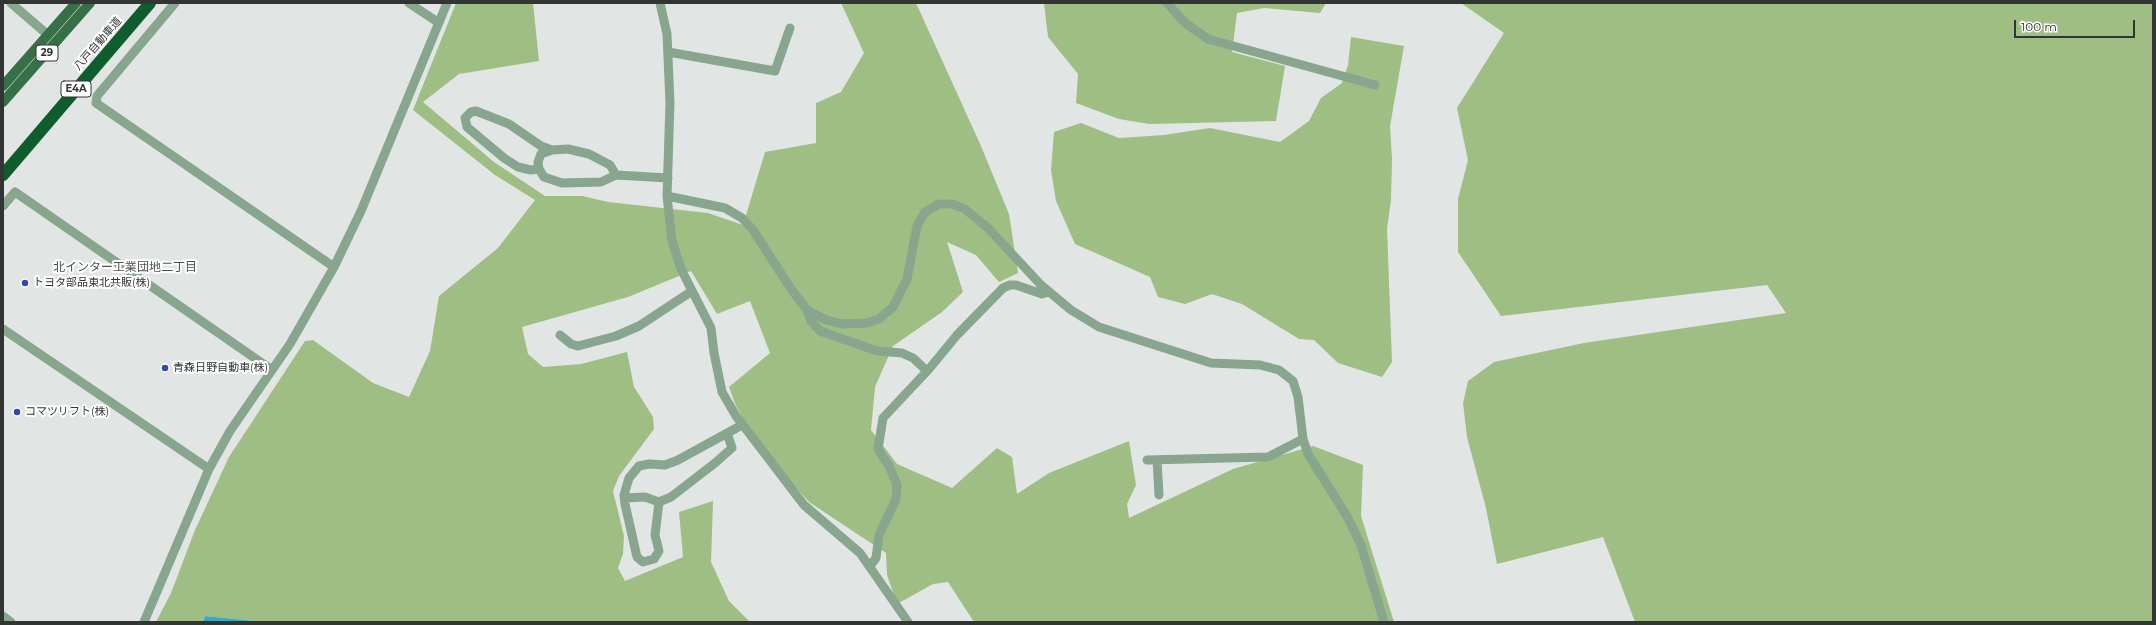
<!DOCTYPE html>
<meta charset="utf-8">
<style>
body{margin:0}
#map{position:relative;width:2156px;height:625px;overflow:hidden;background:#e1e6e4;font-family:Montserrat,sans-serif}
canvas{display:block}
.frame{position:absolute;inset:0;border:4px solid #333534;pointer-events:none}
.scale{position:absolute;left:2014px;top:20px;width:121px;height:18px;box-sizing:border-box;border:2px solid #333534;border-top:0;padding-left:5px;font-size:12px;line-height:14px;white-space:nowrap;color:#333534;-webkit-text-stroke:3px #fff;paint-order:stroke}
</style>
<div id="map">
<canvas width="2156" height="625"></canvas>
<div class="frame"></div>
<div class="scale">100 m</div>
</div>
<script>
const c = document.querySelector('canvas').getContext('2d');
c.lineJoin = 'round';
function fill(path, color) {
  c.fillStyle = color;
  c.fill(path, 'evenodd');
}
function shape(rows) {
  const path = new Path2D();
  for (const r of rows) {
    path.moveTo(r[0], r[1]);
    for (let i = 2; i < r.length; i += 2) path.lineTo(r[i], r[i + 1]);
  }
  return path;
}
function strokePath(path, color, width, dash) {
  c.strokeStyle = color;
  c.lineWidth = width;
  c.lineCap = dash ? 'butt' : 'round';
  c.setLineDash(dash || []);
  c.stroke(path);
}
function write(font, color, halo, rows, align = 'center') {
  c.font = font + ' Montserrat,"Noto Sans JP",sans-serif';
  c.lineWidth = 4;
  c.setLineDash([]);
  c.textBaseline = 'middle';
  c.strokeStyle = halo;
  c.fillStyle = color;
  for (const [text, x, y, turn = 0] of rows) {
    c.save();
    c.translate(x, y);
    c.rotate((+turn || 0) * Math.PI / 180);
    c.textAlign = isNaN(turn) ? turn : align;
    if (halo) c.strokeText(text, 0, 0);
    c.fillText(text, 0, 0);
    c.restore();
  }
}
const green = shape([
 [456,3,533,3,539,61,459,74,423,102,494,162,545,196,582,196,608,202,708,213,743,225,765,152,816,143,816,103,841,92,864,53,841,3,916,3,981,146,1009,214,1018,273,999,282,976,255,947,242,963,292,942,312,893,346,875,387,871,430,897,464,952,488,997,448,1012,457,1017,494,1049,473,1129,441,1136,485,1127,504,1129,518,1233,469,1313,446,1363,465,1361,516,1394,622,974,622,948,582,933,584,897,604,887,575,886,553,809,502,757,444,736,406,729,387,770,353,750,301,717,314,691,271,628,297,522,327,528,354,543,367,581,364,627,352,634,387,653,417,654,429,619,476,613,491,624,536,623,554,618,568,625,581,683,557,679,512,713,501,711,562,729,601,750,622,265,622,205,616,203,622,156,622,171,593,195,530,229,457,305,341,313,340,373,383,409,397,430,351,439,296,498,248,535,200,495,175,413,110],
 [1044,3,1326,3,1320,13,1264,8,1237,13,1232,52,1285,66,1276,121,1149,124,1119,119,1076,103,1078,74,1048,37],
 [1461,3,2153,3,2153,622,1635,622,1603,537,1497,564,1486,508,1467,437,1463,403,1468,381,1494,362,1584,343,1786,313,1767,285,1501,316,1458,252,1458,199,1468,160,1457,108,1504,33],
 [1351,37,1404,46,1390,126,1392,159,1391,200,1387,229,1392,362,1382,377,1338,363,1314,340,1299,339,1242,304,1212,294,1185,304,1158,297,1150,277,1075,244,1056,201,1051,170,1054,132,1081,123,1119,138,1164,135,1210,128,1280,142,1309,121,1321,98,1342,83,1348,65]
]);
const water = shape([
 [205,616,265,622,203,622]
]);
const minor = shape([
 [11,3,48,35],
 [175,3,97,96,96,103,334,267],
 [409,3,439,23],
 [660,3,667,34,670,103,667,196,672,241,681,269,711,328,714,353,722,392,736,416,804,505,860,553,908,622],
 [1167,3,1185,23,1208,39,1375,85],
 [668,52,775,71,790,28],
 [539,169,531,170,518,167,504,158,467,127,465,118,471,112,476,111,509,124,541,146,552,150],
 [616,175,610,165,589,154,568,149,552,150,541,154,538,162,539,169,544,177,562,183,601,182,616,175,668,178],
 [667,196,725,208,742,218,753,230,791,289,807,310,826,320,842,324,867,323,879,319,893,307,907,279,917,226,925,212,939,204,952,204,965,209,988,228,1041,285,1071,310,1099,327,1211,363,1260,365,1279,370,1293,381,1298,397,1303,439,1308,454,1348,518,1361,545,1384,622],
 [3,206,15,192,272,370],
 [807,310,811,321,820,331,877,351,902,353,913,358,927,371],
 [3,329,209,469],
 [560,335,571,344,578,346,616,336,639,326,692,291],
 [1147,460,1268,457,1303,439],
 [1157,460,1159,495],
 [625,498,645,497,659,502,671,497,715,463,732,448,727,433],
 [659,502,655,535,659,551,654,559,643,562,637,557,625,504,624,495,629,478,639,466,649,464,665,465,678,460,742,425],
 [870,566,876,558,879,535,896,499,897,485,889,466,878,449,883,418,929,369,957,335,1003,288,1010,285,1016,285,1042,294,1049,292],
 [3,616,11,622],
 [144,622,209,469,230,431,290,344,334,267,361,211,447,3]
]);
const major = shape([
 [3,86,76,3],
 [3,102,90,3]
]);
const highway = shape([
 [3,175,150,3]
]);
const markers = [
 [25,283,4,"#2d48b8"],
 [165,368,4,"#2d48b8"],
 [17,412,4,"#2d48b8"]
];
const shields = [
 [47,53,22],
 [76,89,30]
];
const shieldNames = [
 ["29",47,53],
 ["E4A",76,89]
];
const streetNames = [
 ["八戸自動車道",98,44,-49]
];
const poiNames = [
 ["トヨタ部品東北共販(株)",33,283],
 ["青森日野自動車(株)",173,368],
 ["コマツリフト(株)",25,412]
];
const neighbourhoodNames = [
 ["北インター工業団地二丁目",125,267]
];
fill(green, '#9ebe83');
fill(water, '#37adbf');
strokePath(minor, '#88a58e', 9);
strokePath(major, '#377047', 10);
strokePath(highway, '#0f5c2d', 12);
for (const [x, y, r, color] of markers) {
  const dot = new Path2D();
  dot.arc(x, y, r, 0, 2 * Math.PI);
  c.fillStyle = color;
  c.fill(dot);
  strokePath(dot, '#fff', 1.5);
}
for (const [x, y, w] of shields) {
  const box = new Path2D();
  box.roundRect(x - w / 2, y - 8, w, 16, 3);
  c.fillStyle = '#fff';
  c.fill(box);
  strokePath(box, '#333534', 1);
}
write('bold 10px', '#333534', null, shieldNames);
write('11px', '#333534', '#fff', streetNames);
write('11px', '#333534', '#fff', poiNames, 'left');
write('12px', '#4d514f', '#fff', neighbourhoodNames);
</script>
